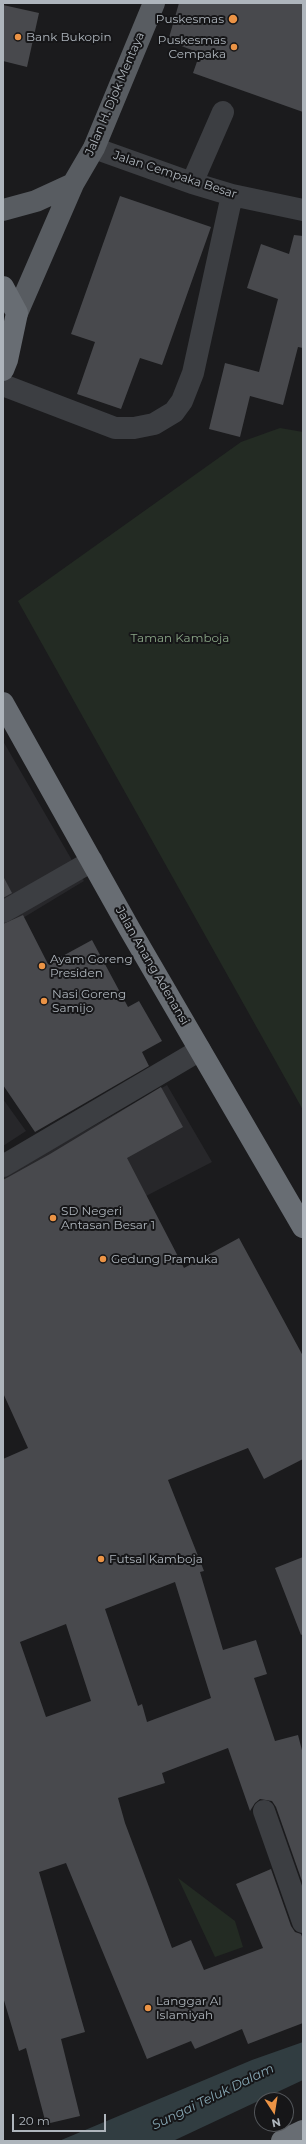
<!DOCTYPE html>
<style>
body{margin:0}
#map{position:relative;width:306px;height:2144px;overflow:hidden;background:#1b1b1d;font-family:Montserrat,sans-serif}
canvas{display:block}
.frame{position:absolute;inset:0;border:4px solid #aeb5bc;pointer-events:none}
.north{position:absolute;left:254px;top:2092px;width:40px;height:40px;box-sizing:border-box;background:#161618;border:1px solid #53565a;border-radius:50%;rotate:168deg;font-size:11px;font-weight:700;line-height:16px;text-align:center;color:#aeb5bc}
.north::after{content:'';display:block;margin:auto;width:14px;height:18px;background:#eb9345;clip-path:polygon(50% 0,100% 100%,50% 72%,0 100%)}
.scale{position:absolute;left:12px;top:2114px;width:94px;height:18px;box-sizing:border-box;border:2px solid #aeb5bc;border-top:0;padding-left:5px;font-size:12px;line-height:14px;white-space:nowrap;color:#aeb5bc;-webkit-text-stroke:3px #161618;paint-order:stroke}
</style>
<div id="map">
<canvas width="306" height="2144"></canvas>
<div class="frame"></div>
<div class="north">N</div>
<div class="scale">20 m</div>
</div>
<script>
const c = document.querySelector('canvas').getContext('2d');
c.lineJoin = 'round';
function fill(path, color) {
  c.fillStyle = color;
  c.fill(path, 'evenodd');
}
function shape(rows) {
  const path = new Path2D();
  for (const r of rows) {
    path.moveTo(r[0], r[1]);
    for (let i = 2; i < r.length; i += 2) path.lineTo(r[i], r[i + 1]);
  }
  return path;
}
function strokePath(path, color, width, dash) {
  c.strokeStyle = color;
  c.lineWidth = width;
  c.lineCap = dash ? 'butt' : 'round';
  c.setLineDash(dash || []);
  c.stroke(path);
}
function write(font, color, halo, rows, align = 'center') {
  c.font = font + ' Montserrat,sans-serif';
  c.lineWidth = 4;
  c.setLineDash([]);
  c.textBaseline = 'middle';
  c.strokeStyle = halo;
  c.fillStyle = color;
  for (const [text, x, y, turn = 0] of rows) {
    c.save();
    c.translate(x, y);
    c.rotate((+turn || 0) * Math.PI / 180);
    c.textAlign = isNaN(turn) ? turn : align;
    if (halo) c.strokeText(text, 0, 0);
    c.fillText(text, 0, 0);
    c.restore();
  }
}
const built = shape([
 [3,741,84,881,3,930],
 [167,1085,212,1162,22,1260,3,1351,3,1176],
 [3,1099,26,1131,3,1146]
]);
const green = shape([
 [280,428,303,432,303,1110,18,601,241,442],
 [178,1878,235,1921,243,1947,215,1957]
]);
const water = shape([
 [303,2042,303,2080,173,2141,59,2141,252,2060]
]);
const building = shape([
 [179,3,303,3,303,112,193,73,200,53,168,41],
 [3,5,39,13,27,67,3,61],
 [120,196,211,227,162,365,140,358,121,409,77,394,95,342,71,334],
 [294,235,303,236,303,348,298,347,283,405,250,396,240,437,209,429,225,363,259,372,278,299,247,288,261,244,289,254],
 [3,876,12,893,3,898],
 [23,915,48,964,92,940,128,1007,139,1001,162,1041,142,1052,149,1066,35,1132,3,1085,3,924],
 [161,1087,183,1127,127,1158,184,1268,239,1238,303,1356,303,1459,264,1479,248,1448,168,1480,204,1571,200,1572,223,1650,256,1640,267,1674,254,1678,275,1741,298,1735,303,1754,303,1884,276,1807,272,1801,260,1799,255,1803,250,1811,228,1748,162,1773,165,1783,118,1798,125,1823,172,1948,191,1940,204,1970,263,1948,236,1884,271,1869,291,1926,295,1932,301,1934,303,1939,303,2023,248,2044,242,2029,195,2049,191,2041,147,2059,66,1863,39,1872,85,2032,61,2039,80,2116,46,2124,26,2048,19,2051,3,1997,3,1459,28,1448,3,1393,3,1180,50,1154],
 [175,1582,211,1698,147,1722,142,1704,138,1706,105,1609],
 [66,1624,91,1701,46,1717,20,1642],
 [303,1557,303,1634,301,1635,275,1568]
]);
const minor = shape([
 [94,148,192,183,232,195,303,210],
 [192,183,223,112],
 [3,385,115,428,134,428,154,424,174,412,182,401,193,373,232,195],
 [3,912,92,861],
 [3,1166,200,1050],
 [264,1811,303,1922]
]);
const major = shape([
 [3,210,36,201,73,184],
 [17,313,73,184,94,148,154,3]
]);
const highway = shape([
 [3,287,17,313,7,360,3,370],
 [3,703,129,928,303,1227],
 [282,2141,303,2131]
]);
const markers = [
 [233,19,5,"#eb9345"],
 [18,37,4,"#eb9345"],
 [234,47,4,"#eb9345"],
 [42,966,4,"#eb9345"],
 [44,1001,4,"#eb9345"],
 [53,1218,4,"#eb9345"],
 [103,1259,4,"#eb9345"],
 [101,1559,4,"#eb9345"],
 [148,2008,4,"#eb9345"]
];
const poiNames = [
 ["Puskesmas",224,19,"right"],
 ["Bank Bukopin",26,37],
 ["Puskesmas",226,40,"right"],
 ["Cempaka",226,54,"right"],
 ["Ayam Goreng",50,959],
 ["Presiden",50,973],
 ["Nasi Goreng",52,994],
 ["Samijo",52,1008],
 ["SD Negeri",61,1211],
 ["Antasan Besar 1",61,1225],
 ["Gedung Pramuka",111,1259],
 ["Futsal Kamboja",109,1559],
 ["Langgar Al",156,2001],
 ["Islamiyah",156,2015]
];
const streetNames = [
 ["Jalan H. Djok Mentaya",115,94,-67],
 ["Jalan Cempaka Besar",175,175,18],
 ["Jalan Anang Adenansi",152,966,60]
];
const parkNames = [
 ["Taman Kamboja",180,638]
];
const waterNames = [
 ["Sungai Teluk Dalam",213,2097,-26]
];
fill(built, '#27272a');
fill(green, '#232b23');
fill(water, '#313d41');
fill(building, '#48494d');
strokePath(minor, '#3c3e42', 22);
strokePath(major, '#585c61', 22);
strokePath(highway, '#686d73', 22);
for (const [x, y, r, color] of markers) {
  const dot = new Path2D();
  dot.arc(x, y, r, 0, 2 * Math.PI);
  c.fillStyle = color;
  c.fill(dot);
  strokePath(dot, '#161618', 1.5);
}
write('12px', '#aeb5bc', '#161618', poiNames, 'left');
write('12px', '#aeb5bc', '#161618', streetNames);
write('12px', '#8aa686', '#161618', parkNames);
write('italic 13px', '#87a8b5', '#161618', waterNames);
</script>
